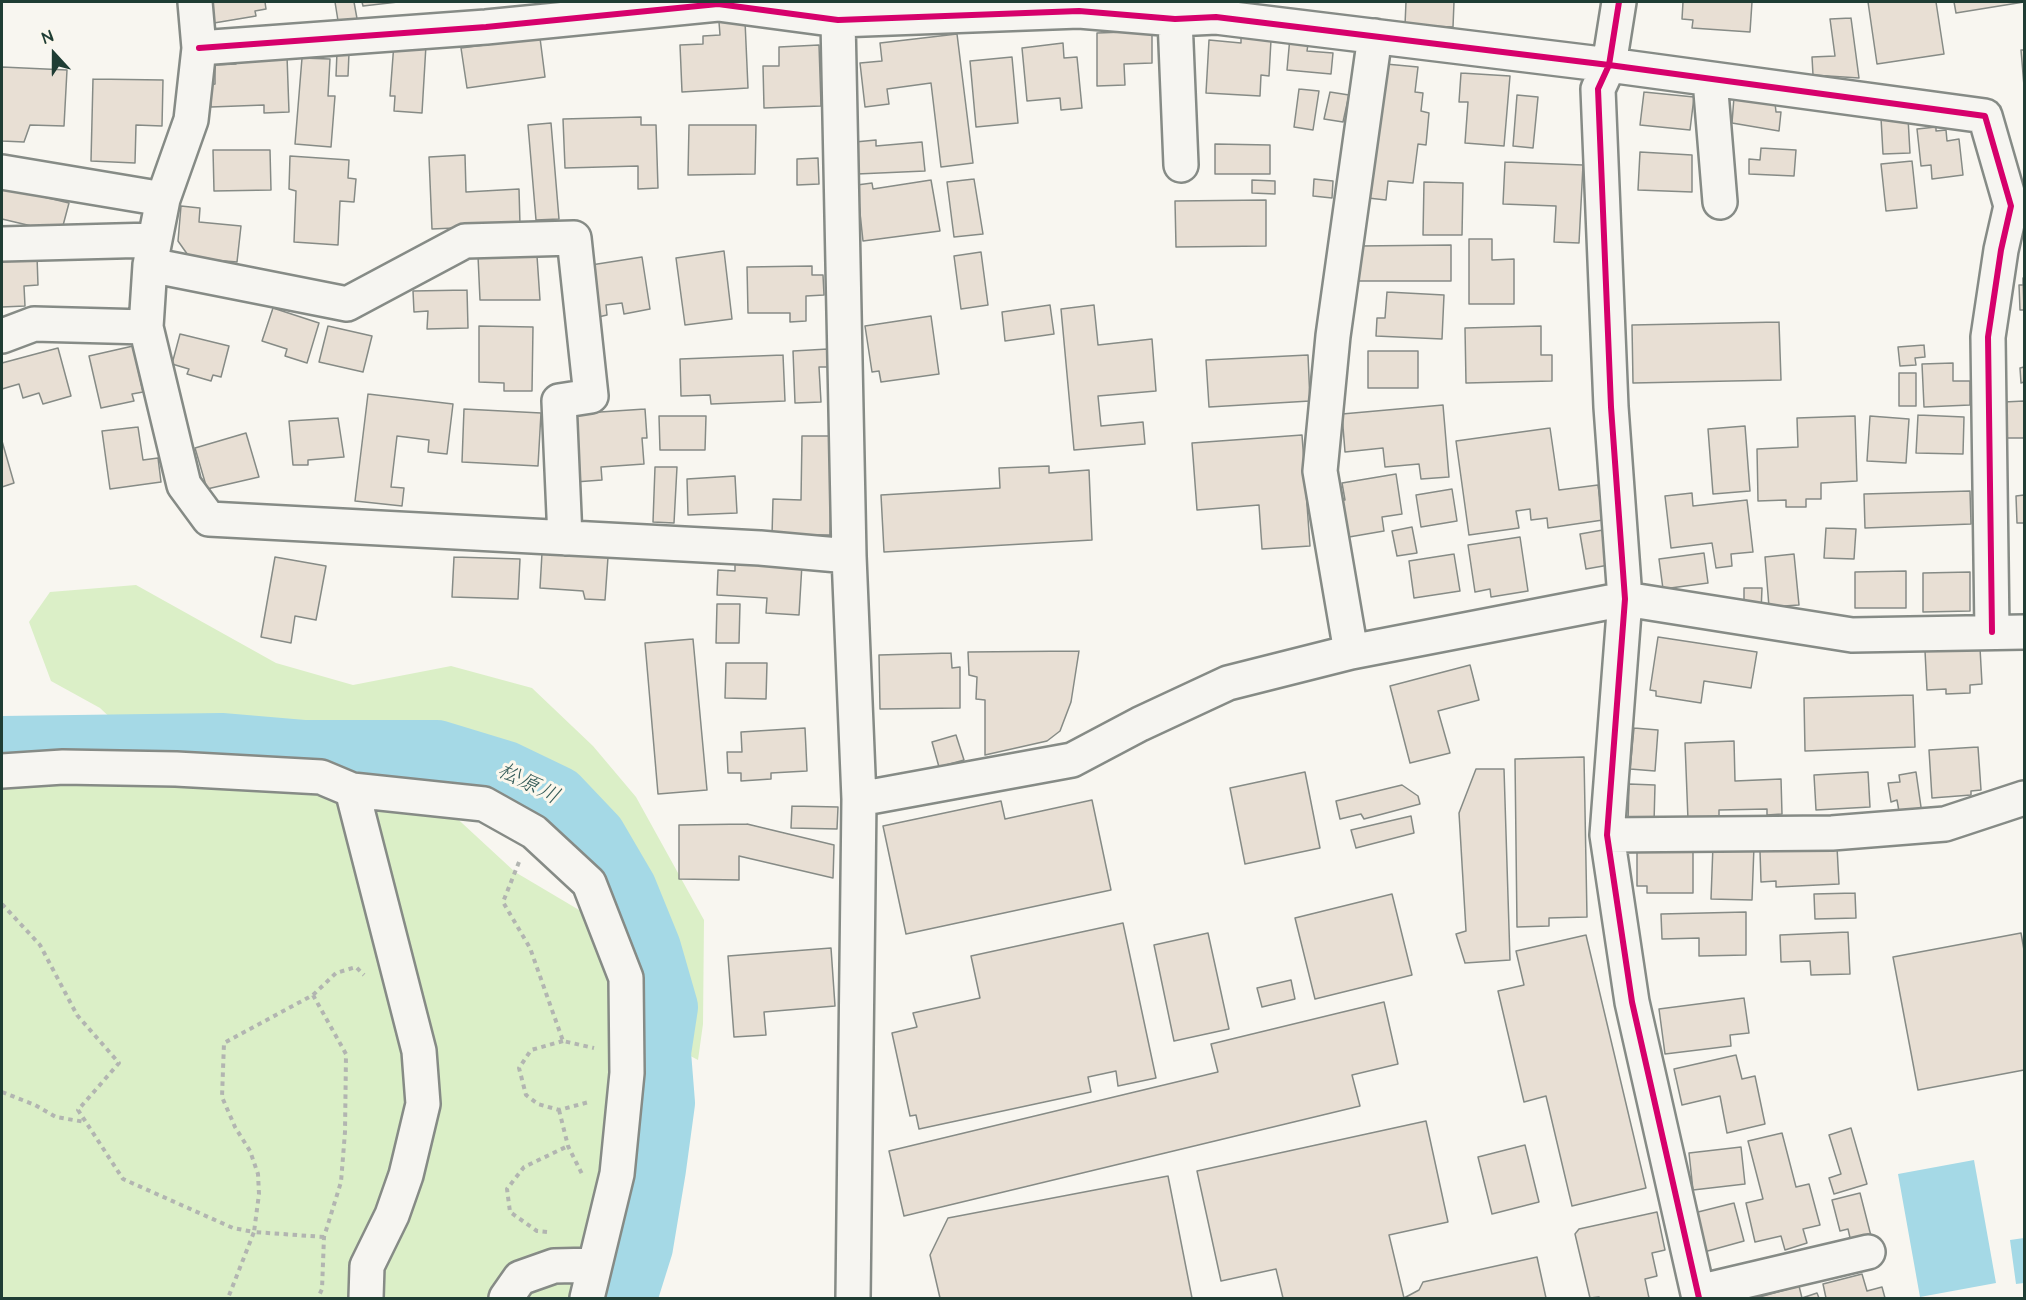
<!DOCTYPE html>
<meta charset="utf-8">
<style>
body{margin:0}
#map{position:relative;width:2026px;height:1300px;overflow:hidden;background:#f8f6f0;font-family:"Architects Daughter",sans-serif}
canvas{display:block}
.frame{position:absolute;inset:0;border:3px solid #1f3d34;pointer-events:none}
.north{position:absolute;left:24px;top:24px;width:60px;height:60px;-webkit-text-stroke:4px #fbf7ec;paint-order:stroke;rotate:339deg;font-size:16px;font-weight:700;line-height:24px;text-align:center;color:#1f3d34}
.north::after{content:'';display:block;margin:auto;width:21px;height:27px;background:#1f3d34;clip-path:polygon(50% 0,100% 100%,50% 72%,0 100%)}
</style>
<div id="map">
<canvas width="2026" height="1300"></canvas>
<div class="frame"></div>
<div class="north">N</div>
</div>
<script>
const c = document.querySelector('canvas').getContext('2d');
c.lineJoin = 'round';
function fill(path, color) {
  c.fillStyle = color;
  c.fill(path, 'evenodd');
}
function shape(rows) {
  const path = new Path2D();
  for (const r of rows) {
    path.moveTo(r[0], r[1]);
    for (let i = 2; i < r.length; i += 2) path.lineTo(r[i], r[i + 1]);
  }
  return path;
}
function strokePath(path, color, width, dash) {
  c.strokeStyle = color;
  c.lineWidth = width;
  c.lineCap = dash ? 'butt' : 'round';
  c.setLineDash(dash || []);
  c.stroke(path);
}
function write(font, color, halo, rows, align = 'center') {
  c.font = font + ' "Architects Daughter","Klee One",sans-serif';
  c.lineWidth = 6;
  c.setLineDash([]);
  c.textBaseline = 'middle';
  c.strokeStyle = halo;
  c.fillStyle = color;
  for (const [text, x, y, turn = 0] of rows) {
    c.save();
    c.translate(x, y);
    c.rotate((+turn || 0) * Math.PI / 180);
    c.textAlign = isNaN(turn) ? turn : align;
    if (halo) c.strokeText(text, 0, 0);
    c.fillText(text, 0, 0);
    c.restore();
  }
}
const green = shape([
 [136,585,276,663,353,685,451,666,532,688,593,746,636,797,704,920,703,1024,698,1060,662,1041,627,889,427,760,408,796,436,799,515,872,596,920,646,1018,611,1271,602,1298,2,1298,2,773,163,768,100,708,51,681,29,622,50,592]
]);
const water = shape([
 [1974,1160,1996,1283,1920,1297,1898,1174],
 [2024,1238,2024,1283,2016,1284,2010,1240]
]);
const river = shape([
 [2,746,221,743,303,750,437,750,506,771,558,796,596,836,627,889,651,948,668,1007,661,1053,665,1103,656,1169,643,1247,627,1298]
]);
const building = shape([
 [210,2,265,2,266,9,255,11,256,16,214,23,210,2],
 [335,2,354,2,358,24,339,27,335,2],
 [362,2,398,2,363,6,362,2],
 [1406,2,1454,2,1453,27,1405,25,1406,2],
 [1683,2,1752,2,1750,32,1692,28,1693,20,1682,19,1683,2],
 [1868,2,1936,2,1944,54,1877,64,1868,2],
 [1954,2,2024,2,1956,13,1954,2],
 [1851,18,1859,78,1813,75,1812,57,1835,56,1830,19,1851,18],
 [745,21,748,88,682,92,680,45,703,44,703,36,720,35,719,22,745,21],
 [1241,30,1259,32,1259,40,1271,40,1269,76,1261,75,1260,96,1206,93,1209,40,1241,43,1241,30],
 [1152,31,1152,63,1124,64,1125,85,1097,86,1097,33,1152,31],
 [957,34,973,163,941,167,931,83,887,89,889,104,865,107,860,63,882,61,880,43,957,34],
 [1290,37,1309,38,1307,51,1333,53,1331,74,1287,70,1290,37],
 [540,38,545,77,467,88,461,48,540,38],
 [394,43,426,45,422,113,394,111,395,96,390,96,394,43],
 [1063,43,1064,58,1077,57,1082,108,1061,110,1060,98,1027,101,1022,48,1063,43],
 [819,45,821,106,764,108,763,66,779,66,779,47,819,45],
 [2021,50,2024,50,2024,86,2021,50],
 [337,52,349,53,348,76,336,76,337,52],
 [287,56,289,112,264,113,264,105,211,107,210,85,215,84,215,65,236,64,236,57,287,56],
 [1012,57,1018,123,976,127,970,61,1012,57],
 [302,58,330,59,328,96,335,96,331,147,295,144,302,58],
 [1375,63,1418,67,1415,92,1423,93,1421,111,1429,113,1426,145,1418,144,1413,183,1388,181,1386,200,1359,197,1375,63],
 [2,67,67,70,64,126,30,125,24,142,2,141,2,67],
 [1461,73,1510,76,1504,146,1465,143,1468,102,1459,102,1461,73],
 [93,79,163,80,162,126,136,125,135,163,91,161,93,79],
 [1299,89,1319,91,1313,130,1294,127,1299,89],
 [1330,92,1349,95,1343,122,1324,119,1330,92],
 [1644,92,1694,97,1690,130,1640,125,1644,92],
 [1517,95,1538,97,1533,148,1513,146,1517,95],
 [1734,97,1775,103,1776,112,1781,112,1779,131,1732,123,1734,97],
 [641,117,641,125,656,125,658,188,638,189,638,166,565,168,563,119,641,117],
 [1881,118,1908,118,1910,153,1883,154,1881,118],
 [551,123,559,219,536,220,528,125,551,123],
 [689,125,756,125,755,174,688,175,689,125],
 [1936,127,1936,131,1946,130,1947,141,1959,139,1963,175,1932,179,1931,165,1921,166,1917,129,1936,127],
 [876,140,876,146,922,142,925,171,857,174,855,142,876,140],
 [1215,144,1270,145,1270,174,1215,174,1215,144],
 [1761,148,1796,150,1794,176,1749,174,1749,159,1760,160,1761,148],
 [213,150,270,150,271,190,214,191,213,150],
 [1640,152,1692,155,1692,192,1638,190,1640,152],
 [465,155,466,192,519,189,520,225,432,229,429,157,465,155],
 [290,156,349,160,348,178,356,179,354,202,340,201,338,245,294,242,296,191,289,189,290,156],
 [818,158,819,184,797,185,797,159,818,158],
 [1912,161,1917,208,1886,211,1881,164,1912,161],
 [1505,162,1583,165,1579,243,1554,242,1556,206,1503,204,1505,162],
 [974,179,983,234,954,237,947,182,974,179],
 [1314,179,1333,181,1332,198,1313,196,1314,179],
 [931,180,940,231,863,241,857,185,872,183,873,189,931,180],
 [1252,180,1275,181,1275,194,1252,193,1252,180],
 [1424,182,1463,183,1462,235,1423,235,1424,182],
 [2,187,69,203,61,233,2,219,2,187],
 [1266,200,1266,246,1176,247,1175,201,1266,200],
 [181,206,200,208,199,222,241,226,237,262,190,258,178,241,181,206],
 [1469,239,1492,239,1492,260,1514,259,1514,304,1469,304,1469,239],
 [1451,245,1451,281,1359,281,1359,246,1451,245],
 [724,251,732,319,685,325,676,258,724,251],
 [981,252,988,305,961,309,954,256,981,252],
 [37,256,38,285,24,286,25,306,2,307,2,258,37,256],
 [478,256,537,256,540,300,480,300,478,256],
 [642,257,650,309,624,314,622,303,606,305,607,315,594,318,591,265,642,257],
 [812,266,812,275,823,275,824,295,806,296,806,321,790,322,790,313,748,313,747,267,812,266],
 [2023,278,2024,310,2020,310,2019,285,2023,285,2023,278],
 [467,290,468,328,427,329,428,311,414,312,413,291,467,290],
 [1387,292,1444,295,1442,339,1376,336,1377,318,1385,318,1387,292],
 [1050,305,1054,334,1005,341,1002,312,1050,305],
 [1094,305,1098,345,1152,339,1156,391,1098,396,1101,426,1143,422,1145,444,1074,450,1061,309,1094,305],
 [273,308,319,323,307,363,285,356,287,349,262,341,273,308],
 [931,316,939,374,881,382,879,371,872,372,865,326,931,316],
 [1779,322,1781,380,1633,383,1632,325,1779,322],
 [328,326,372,336,363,372,319,362,328,326],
 [479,326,533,327,532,391,504,391,504,383,479,382,479,326],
 [1541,326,1541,355,1552,355,1552,381,1466,383,1465,328,1541,326],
 [180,334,229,346,221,377,213,375,211,381,187,374,189,369,172,364,180,334],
 [1924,345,1925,357,1915,358,1916,365,1900,366,1898,347,1924,345],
 [133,346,143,392,132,394,134,401,101,408,89,356,133,346],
 [58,348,71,396,43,404,39,393,23,398,19,384,2,389,2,363,58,348],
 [828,349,829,367,819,367,821,402,795,403,793,351,828,349],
 [1368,351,1418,351,1418,388,1368,388,1368,351],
 [783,355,785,401,711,404,710,395,681,396,680,359,783,355],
 [1308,355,1310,401,1209,407,1206,360,1308,355],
 [1953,363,1953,381,1970,381,1970,405,1924,407,1922,364,1953,363],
 [2024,367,2024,382,2021,383,2020,368,2024,367],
 [1899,373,1916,373,1916,406,1899,406,1899,373],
 [368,394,453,404,447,454,428,452,429,440,397,436,391,487,404,488,402,506,355,501,368,394],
 [2024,401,2024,438,2006,438,2004,402,2024,401],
 [1443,405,1449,477,1421,479,1419,464,1385,467,1383,448,1345,452,1342,414,1443,405],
 [464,409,541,413,538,466,462,462,464,409],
 [645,409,647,438,642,438,644,464,601,467,602,480,575,482,570,414,645,409],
 [1918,415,1964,417,1963,454,1916,453,1918,415],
 [659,416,706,416,705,450,660,450,659,416],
 [1855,416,1857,481,1821,483,1821,499,1806,499,1806,507,1786,507,1786,500,1758,501,1757,449,1798,447,1797,418,1855,416],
 [1870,416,1909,419,1906,463,1867,461,1870,416],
 [338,418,344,457,308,460,308,465,293,465,289,421,338,418],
 [1745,426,1750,491,1713,494,1708,429,1745,426],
 [138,427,143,460,158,458,161,482,110,489,102,431,138,427],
 [1550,428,1559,490,1598,485,1603,520,1548,528,1547,518,1531,520,1530,509,1516,511,1519,528,1469,535,1456,441,1550,428],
 [246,433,259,477,207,489,195,448,246,433],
 [1302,435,1310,546,1262,549,1259,505,1197,510,1192,443,1302,435],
 [802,436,832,436,830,535,772,535,773,499,801,500,802,436],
 [2,441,14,483,2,487,2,441],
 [1049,466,1049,473,1089,470,1092,540,884,552,881,495,1000,488,999,468,1049,466],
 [655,467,677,467,674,523,653,522,655,467],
 [1396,474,1402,514,1382,517,1384,531,1349,537,1347,528,1340,529,1336,501,1345,500,1342,483,1396,474],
 [735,476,737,513,688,515,687,479,735,476],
 [1452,489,1457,521,1421,527,1416,495,1452,489],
 [1970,491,1971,524,1865,528,1864,494,1970,491],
 [1692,493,1693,506,1747,500,1753,552,1731,554,1732,566,1716,568,1712,543,1671,548,1665,496,1692,493],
 [2024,495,2024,523,2017,523,2016,496,2024,495],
 [1412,527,1417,553,1397,556,1392,531,1412,527],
 [1826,528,1856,529,1854,559,1824,558,1826,528],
 [1603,530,1609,565,1586,569,1580,534,1603,530],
 [1520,537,1528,591,1491,597,1490,589,1475,592,1468,545,1520,537],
 [542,553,608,557,605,600,585,599,583,591,540,588,542,553],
 [1704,553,1708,583,1663,589,1659,559,1704,553],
 [1454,554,1460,591,1414,598,1409,561,1454,554],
 [1794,554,1799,605,1769,607,1765,557,1794,554],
 [275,557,326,566,316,620,295,616,291,643,261,637,275,557],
 [454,557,520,559,518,599,452,597,454,557],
 [735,561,802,564,799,615,766,613,767,598,717,595,718,570,735,571,735,561],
 [1906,571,1906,608,1855,608,1855,572,1906,571],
 [1970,572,1970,611,1923,612,1923,573,1970,572],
 [1744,588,1762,588,1761,612,1744,613,1744,588],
 [717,604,740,604,739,643,716,643,717,604],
 [1658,637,1757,652,1751,688,1704,681,1701,703,1656,696,1656,691,1650,690,1658,637],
 [693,639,707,790,658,794,645,643,693,639],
 [1980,648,1982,684,1970,685,1970,693,1946,694,1946,689,1927,690,1925,651,1980,648],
 [1079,651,1071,702,1060,731,1047,741,985,755,985,700,976,699,977,677,969,675,968,652,1079,651],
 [951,653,952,668,960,667,960,708,880,709,879,655,951,653],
 [726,663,767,663,766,699,725,698,726,663],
 [1470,665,1479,700,1438,711,1450,753,1410,763,1390,686,1470,665],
 [1913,695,1915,747,1805,751,1804,698,1913,695],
 [805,728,807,771,771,773,771,779,741,781,741,773,728,773,727,752,742,752,741,732,805,728],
 [1634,728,1658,730,1655,771,1630,769,1634,728],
 [956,735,964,760,939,767,932,742,956,735],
 [1734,741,1735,781,1781,779,1782,814,1767,815,1767,809,1719,810,1719,819,1688,820,1685,743,1734,741],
 [1978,747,1981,790,1971,791,1971,795,1932,798,1929,750,1978,747],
 [1584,757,1587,917,1549,918,1549,926,1517,927,1515,759,1584,757],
 [1476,769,1504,769,1510,960,1465,963,1456,934,1466,931,1459,813,1476,769],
 [1305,772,1320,848,1245,864,1230,788,1305,772],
 [1868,772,1870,807,1816,810,1814,775,1868,772],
 [1916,772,1922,814,1900,817,1897,800,1891,802,1888,783,1900,782,1899,775,1916,772],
 [1629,784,1655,785,1654,823,1628,822,1629,784],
 [1402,785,1418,796,1420,804,1364,819,1361,814,1340,819,1336,801,1402,785],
 [1092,800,1111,890,906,934,883,826,1001,801,1005,819,1092,800],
 [792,806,838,807,837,829,791,828,792,806],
 [1411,816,1414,833,1356,848,1351,830,1411,816],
 [747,824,834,845,833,878,739,856,739,880,679,879,679,825,747,824],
 [1713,845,1754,846,1752,900,1711,899,1713,845],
 [1837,847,1839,884,1776,887,1776,881,1761,882,1760,851,1837,847],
 [1637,851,1693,851,1693,893,1647,893,1647,886,1637,886,1637,851],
 [1855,893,1856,918,1815,919,1814,894,1855,893],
 [1392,894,1412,975,1315,999,1295,918,1392,894],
 [1746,912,1746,955,1699,956,1699,938,1662,939,1661,914,1746,912],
 [1123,923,1156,1078,1118,1086,1116,1071,1088,1077,1091,1092,919,1129,916,1115,910,1116,892,1033,917,1027,913,1013,980,998,971,956,1123,923],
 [1848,932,1850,974,1811,975,1810,961,1781,962,1780,935,1848,932],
 [1208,933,1229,1029,1174,1041,1154,945,1208,933],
 [2021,933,2024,950,2024,1070,1918,1090,1893,957,2021,933],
 [1586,935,1646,1188,1572,1206,1546,1096,1524,1102,1498,991,1524,985,1516,951,1586,935],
 [831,948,835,1006,764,1012,766,1035,734,1037,728,956,831,948],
 [1291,980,1295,999,1262,1007,1257,988,1291,980],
 [1744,998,1749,1033,1730,1035,1731,1046,1665,1054,1659,1009,1744,998],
 [1384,1002,1398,1064,1352,1075,1360,1106,904,1216,889,1151,1218,1072,1211,1044,1384,1002],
 [1736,1055,1742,1079,1755,1076,1765,1124,1727,1133,1720,1096,1682,1105,1674,1069,1736,1055],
 [1426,1121,1448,1222,1389,1235,1404,1298,1283,1298,1276,1269,1221,1281,1197,1171,1426,1121],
 [1851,1128,1867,1184,1834,1194,1829,1178,1841,1174,1829,1135,1851,1128],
 [1782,1133,1796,1187,1809,1184,1820,1225,1803,1229,1807,1243,1785,1250,1781,1236,1755,1242,1746,1203,1763,1199,1748,1141,1782,1133],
 [1525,1145,1539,1202,1492,1214,1478,1157,1525,1145],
 [1741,1147,1745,1184,1693,1190,1689,1153,1741,1147],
 [1168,1176,1192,1298,940,1298,930,1255,948,1218,1168,1176],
 [1860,1193,1871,1236,1851,1242,1848,1229,1840,1231,1832,1200,1860,1193],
 [1734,1203,1744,1241,1704,1252,1694,1213,1734,1203],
 [1657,1212,1665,1250,1652,1253,1657,1276,1645,1279,1649,1298,1600,1298,1599,1297,1590,1298,1575,1234,1579,1229,1657,1212],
 [1537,1257,1546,1298,1404,1298,1419,1290,1423,1282,1537,1257],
 [1862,1274,1867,1291,1882,1287,1885,1298,1826,1298,1823,1284,1862,1274],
 [1799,1286,1802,1298,1817,1293,1819,1298,1756,1298,1799,1286]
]);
const path = shape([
 [519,862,503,902,530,948,563,1041,594,1048],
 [2,904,40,945,77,1015,119,1063,78,1110,123,1179,233,1228,254,1232,228,1298],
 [313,995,346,1054,345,1132,341,1182,324,1237,322,1289,318,1298],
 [563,1041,531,1050,519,1068,526,1095,538,1104,559,1110,589,1102],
 [2,1092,35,1105,56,1117,85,1122],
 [559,1110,568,1146,582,1174],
 [547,1232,537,1231,510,1212,507,1189,524,1167,568,1146],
 [324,1237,254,1232,259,1194,258,1174,250,1151,235,1127,222,1097,224,1043,313,995,336,973,356,967,364,975]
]);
const minor = shape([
 [195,2,199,48,191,120,163,199,150,265,146,327,184,485,209,519,760,548,849,556],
 [831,2,838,20,849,556,859,799,853,1298],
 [1619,2,1609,65,1598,89,1611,407,1625,599,1607,835,1632,1002,1699,1298],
 [1175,19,1181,165],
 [199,48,486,27,718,4,838,20,1079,11,1175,19,1216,17,1609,65,1985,116,2011,206,2001,250,1988,337,1992,632],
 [1710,80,1720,202],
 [2,172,163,199],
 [2,244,154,240],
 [150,265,347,304,465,241,574,238,591,396,559,401,565,538],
 [2,336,34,324,146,327],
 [1351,652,1320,471,1333,336,1375,36],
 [2,771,63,767,176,769,321,777,352,790,419,1051,423,1104,406,1175,392,1215,367,1266,366,1298],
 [352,790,484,804,534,832,589,883,626,978,627,1073,617,1174,587,1298],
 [859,799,1072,760,1140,724,1228,683,1351,652,1625,599,1852,635,2024,632],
 [1607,835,1832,833,1945,824,2024,798],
 [1698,1292,1868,1252],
 [506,1298,520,1278,554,1266,595,1265]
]);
const cycleway = shape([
 [1619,2,1609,65,1598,89,1611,407,1625,599,1607,835,1632,1002,1699,1298],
 [199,48,486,27,718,4,838,20,1079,11,1175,19,1216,17,1609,65,1985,116,2011,206,2001,250,1988,337,1992,632]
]);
const waterNames = [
 ["松原川",528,785,27]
];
fill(green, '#dbefc7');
fill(water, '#a5d9e6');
strokePath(river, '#a5d9e6', 60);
fill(building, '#e8dfd4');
strokePath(building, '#868b86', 1.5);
strokePath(minor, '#868b86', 38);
strokePath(path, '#b2b5b1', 4, [4.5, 4.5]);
strokePath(minor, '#f6f5f1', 33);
strokePath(cycleway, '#d6006c', 6);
write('italic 22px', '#335a57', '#fbf7ec', waterNames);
</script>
